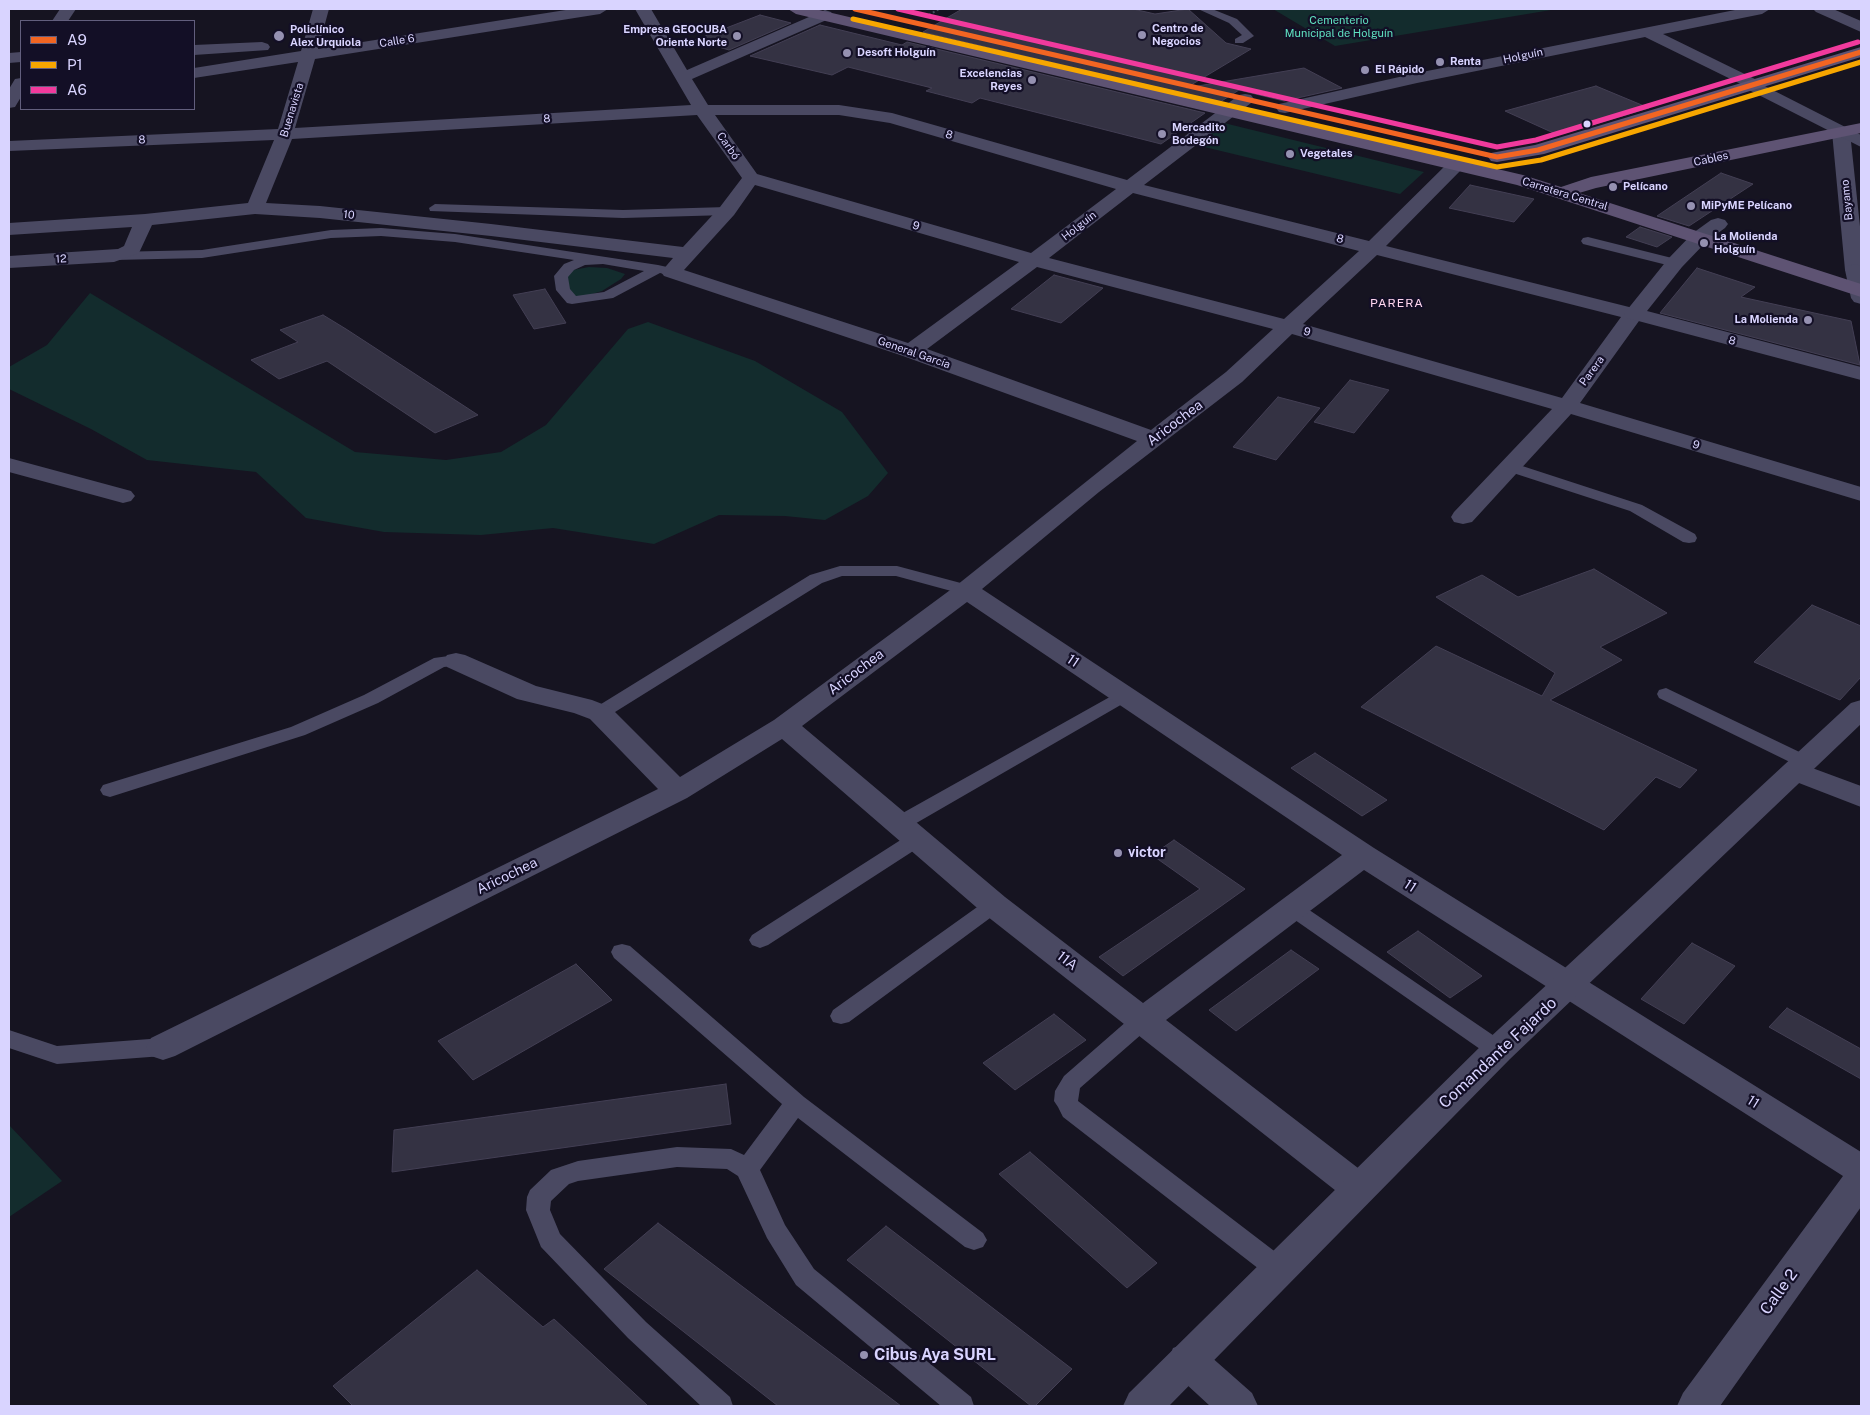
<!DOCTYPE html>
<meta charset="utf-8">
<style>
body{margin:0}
#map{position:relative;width:1870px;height:1415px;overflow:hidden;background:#161421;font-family:"Public Sans",sans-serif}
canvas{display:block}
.frame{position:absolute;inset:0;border:10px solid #d9d4ff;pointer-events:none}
.legend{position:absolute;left:20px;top:20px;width:175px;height:90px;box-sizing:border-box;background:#130f26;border:1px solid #625e7d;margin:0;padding:6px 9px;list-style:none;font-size:15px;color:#d9d4ff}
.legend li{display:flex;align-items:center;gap:10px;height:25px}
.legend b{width:25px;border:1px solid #625e7d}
</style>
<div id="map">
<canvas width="1870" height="1415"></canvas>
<div class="frame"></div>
<ul class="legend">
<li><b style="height:6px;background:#f26522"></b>A9</li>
<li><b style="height:6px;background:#f7a600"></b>P1</li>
<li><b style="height:6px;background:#f13a9d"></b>A6</li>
</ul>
</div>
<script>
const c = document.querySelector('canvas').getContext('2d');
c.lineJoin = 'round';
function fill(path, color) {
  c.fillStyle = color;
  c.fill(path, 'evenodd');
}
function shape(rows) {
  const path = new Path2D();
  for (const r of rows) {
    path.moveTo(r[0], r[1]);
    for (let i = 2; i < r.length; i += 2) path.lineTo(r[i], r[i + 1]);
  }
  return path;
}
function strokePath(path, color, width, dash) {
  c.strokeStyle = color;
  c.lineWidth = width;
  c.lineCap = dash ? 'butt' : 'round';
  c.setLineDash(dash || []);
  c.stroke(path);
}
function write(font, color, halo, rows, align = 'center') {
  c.font = font + ' "Public Sans",sans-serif';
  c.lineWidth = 4.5;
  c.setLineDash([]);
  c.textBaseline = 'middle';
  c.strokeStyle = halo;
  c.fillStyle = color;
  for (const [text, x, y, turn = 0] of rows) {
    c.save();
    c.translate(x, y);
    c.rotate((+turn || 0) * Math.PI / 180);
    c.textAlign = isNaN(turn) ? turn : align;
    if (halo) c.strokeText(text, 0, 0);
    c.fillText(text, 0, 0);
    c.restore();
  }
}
const green = shape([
 [1273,9,1557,9,1335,46],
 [1224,123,1424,172,1400,194,1196,145],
 [589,267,607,268,625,274,621,279,602,291,586,296,575,297,566,289,564,275,573,270],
 [90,293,355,452,446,460,501,452,546,425,628,329,648,322,755,361,842,412,888,473,868,496,825,520,785,516,719,515,654,544,553,528,481,535,384,532,306,518,256,472,147,460,91,429,9,389,9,367,47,345],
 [9,1125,62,1181,9,1217]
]);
const building = shape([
 [962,9,1133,9,1155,14,1188,9,1226,43,1251,49,1186,88,1304,68,1342,88,1284,101,1239,90,1220,102,923,32,962,9],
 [760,15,791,23,729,50,695,40,760,15],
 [820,25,902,45,907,42,1205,113,1161,144,980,98,972,103,926,91,932,88,848,67,832,75,750,56,820,25],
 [1596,86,1649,108,1558,135,1505,111,1596,86],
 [1721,173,1753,184,1689,226,1657,216,1721,173],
 [1470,185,1534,199,1514,222,1449,208,1470,185],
 [1640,227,1672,237,1657,247,1626,237,1640,227],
 [1697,268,1755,287,1741,297,1851,321,1860,365,1660,313,1697,268],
 [1054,275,1103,288,1061,323,1011,309,1054,275],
 [545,289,566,323,534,329,513,295,545,289],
 [323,315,346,329,478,415,435,433,327,361,279,379,251,360,298,342,280,330,323,315],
 [1350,380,1389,390,1354,433,1314,422,1350,380],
 [1278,397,1320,408,1276,460,1233,447,1278,397],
 [1594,569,1667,613,1600,647,1622,660,1550,700,1697,770,1680,788,1656,777,1604,830,1361,707,1436,646,1542,696,1555,673,1436,597,1482,575,1518,597,1594,569],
 [1812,605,1861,626,1861,677,1840,700,1754,662,1812,605],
 [1315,753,1387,800,1362,816,1291,768,1315,753],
 [1174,840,1245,889,1123,976,1099,957,1200,889,1152,855,1174,840],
 [1418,931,1482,976,1450,998,1387,952,1418,931],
 [1692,943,1735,966,1684,1024,1641,999,1692,943],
 [1291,950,1319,969,1236,1031,1209,1010,1291,950],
 [576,964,612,1000,473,1080,438,1041,576,964],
 [1787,1008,1861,1049,1861,1079,1769,1027,1787,1008],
 [1054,1014,1086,1040,1015,1090,983,1063,1054,1014],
 [726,1084,731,1124,392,1172,394,1130,726,1084],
 [1030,1152,1157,1263,1127,1288,999,1174,1030,1152],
 [658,1223,901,1406,778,1406,604,1269,658,1223],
 [886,1226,1072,1369,1035,1406,1031,1406,847,1260,886,1226],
 [477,1270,543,1327,554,1319,648,1406,353,1406,333,1386,477,1270]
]);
const path = shape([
 [925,17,939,9]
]);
const service = shape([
 [1198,9,1212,9,1237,19,1254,36,1243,43,1235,43,1235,39,1242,35,1229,23,1198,9],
 [435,204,623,210,727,207,733,211,727,215,623,218,430,211,429,208,435,204],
 [381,228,455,234,658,265,676,269,678,272,671,276,660,273,613,298,572,304,567,303,556,290,554,276,564,264,574,260,455,242,381,236,331,238,202,258,114,260,107,256,114,252,202,250,331,230,381,228],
 [603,264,644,271,604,292,576,296,570,289,568,277,574,270,585,265,603,264],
 [1588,237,1680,260,1682,263,1675,267,1583,244,1581,241,1583,238,1588,237],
 [1510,462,1642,505,1695,534,1697,538,1695,542,1689,543,1683,542,1630,511,1504,470,1502,467,1510,462],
 [840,566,897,566,972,586,975,590,972,594,966,595,896,576,842,576,822,583,607,717,600,719,593,717,591,713,593,709,810,575,840,566],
 [456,655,462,657,465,661,462,665,444,667,378,703,305,735,110,797,103,795,100,790,103,785,291,727,364,695,434,658,456,655],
 [1666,688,1812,758,1815,762,1812,766,1805,768,1798,766,1659,698,1657,694,1659,690,1666,688],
 [1124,689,1131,691,1133,695,1131,699,906,829,899,831,892,829,889,824,892,819,1124,689],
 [917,832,924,834,927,839,924,844,768,945,760,948,752,945,749,940,752,935,910,834,917,832],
 [994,898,1001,900,1005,905,1001,910,849,1022,841,1024,833,1022,830,1016,833,1010,987,900,994,898],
 [1292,901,1299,903,1506,1044,1509,1050,1506,1056,1498,1059,1490,1056,1285,913,1281,908,1285,903,1292,901],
 [622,944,630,946,804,1097,983,1233,987,1240,983,1247,974,1250,965,1247,798,1118,760,1170,785,1225,814,1269,971,1397,974,1406,941,1406,796,1285,767,1238,738,1176,727,1169,677,1167,578,1181,569,1184,551,1201,550,1210,560,1234,646,1322,730,1397,733,1406,701,1406,628,1338,541,1247,526,1210,527,1197,530,1190,551,1170,578,1161,677,1147,731,1149,744,1155,782,1104,614,958,611,952,614,946,622,944],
 [1143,1012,1151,1014,1154,1020,1151,1026,1080,1088,1078,1101,1286,1260,1290,1268,1286,1276,1277,1279,1268,1276,1063,1117,1058,1107,1054,1101,1055,1091,1064,1076,1135,1014,1143,1012],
 [9,1030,57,1046,163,1038,171,1041,174,1047,171,1053,163,1056,57,1064,9,1048,9,1030]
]);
const minor = shape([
 [60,9,76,9,68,21,52,21,60,9],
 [313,9,329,9,318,49,572,9,608,9,600,14,315,59,295,128,691,105,635,9,651,9,687,70,825,10,831,12,833,15,831,18,692,79,708,105,839,105,892,113,1127,180,1239,95,1245,94,1251,95,1254,99,1251,103,1144,185,1369,241,1451,160,1463,160,1466,164,1463,168,1386,246,1641,310,1644,314,1580,403,1861,487,1861,501,1571,414,1472,522,1463,524,1454,522,1451,517,1454,512,1552,409,1292,334,1242,382,1099,492,982,589,1374,848,1861,1152,1861,1207,1720,1406,1677,1406,1683,1393,1843,1176,1364,870,1166,1020,1371,1178,1376,1188,1371,1198,1358,1203,1345,1198,983,913,782,739,687,798,175,1056,163,1060,151,1056,146,1047,151,1038,658,789,590,719,574,713,517,699,447,667,443,661,447,655,456,653,465,655,536,686,592,700,610,707,680,777,774,720,957,585,1137,441,903,356,664,276,661,272,673,258,491,236,320,218,255,214,152,225,139,253,114,262,9,268,9,256,118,249,124,246,132,227,9,235,9,223,145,214,248,203,274,140,9,151,9,141,278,129,298,62,194,78,194,68,301,51,313,9],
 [697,115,742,178,720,207,683,247,491,224,320,206,266,203,292,139,697,115],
 [715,115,839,115,890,123,1116,189,1031,253,757,174,715,115],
 [755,185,1019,262,908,343,684,270,734,215,755,185],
 [1133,193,1359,251,1284,319,1049,258,1133,193],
 [1377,255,1621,317,1562,398,1303,324,1377,255],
 [1037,267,1273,329,1226,372,1151,430,927,349,1037,267],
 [967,602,1342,855,1143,1003,1005,897,802,726,967,602],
 [1740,9,1770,9,1762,14,1663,34,1759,81,1761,85,1759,89,1753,90,1645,37,1417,83,1285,113,1279,112,1276,108,1279,104,1417,73,1740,9],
 [1813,9,1833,9,1861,21,1861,32,1816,12,1813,9],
 [262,42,268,44,270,47,268,50,194,55,194,45,262,42],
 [21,52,21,62,9,63,9,53,21,52],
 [21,78,21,97,15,107,9,108,9,89,15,79,21,78],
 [1841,127,1847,128,1850,132,1861,236,1861,274,1855,276,1848,274,1845,270,1832,132,1835,128,1841,127],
 [9,458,131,491,135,496,131,501,123,503,9,472,9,458],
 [1796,762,1861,786,1861,807,1786,778,1782,771,1786,764,1796,762],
 [1187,1343,1201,1348,1252,1393,1258,1406,1210,1406,1173,1372,1168,1360,1173,1348,1187,1343]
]);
const tertiary = shape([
 [1753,80,1861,135,1861,147,1747,89,1745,85,1747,81,1753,80],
 [1718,218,1725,220,1728,224,1725,228,1707,241,1682,267,1647,311,1861,367,1861,380,1627,318,1624,314,1627,310,1668,259,1693,233,1711,220,1718,218],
 [1855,264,1861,266,1861,304,1854,302,1851,298,1845,270,1848,266,1855,264],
 [1861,700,1861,724,1510,1059,1169,1406,1123,1406,1129,1393,1486,1041,1851,703,1861,700]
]);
const primary = shape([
 [788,9,815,9,1523,175,1561,187,1591,177,1861,123,1861,133,1596,188,1579,193,1861,284,1861,297,1517,185,796,14,788,9],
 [1861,47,1861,57,1544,154,1497,162,1491,161,1488,157,1491,153,1535,145,1861,47]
]);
const bus1 = shape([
 [855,9,1497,157,1538,150,1861,52]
]);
const bus2 = shape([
 [853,19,1497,167,1541,160,1861,62]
]);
const bus3 = shape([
 [898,9,1497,147,1536,140,1858,42]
]);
const markers = [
 [1142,35,5,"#9591b1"],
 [279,36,6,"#9591b1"],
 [737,36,5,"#9591b1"],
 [847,53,5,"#9591b1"],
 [1440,62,5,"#9591b1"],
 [1365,70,5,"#9591b1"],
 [1032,80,5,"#9591b1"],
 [1587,124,4.5,"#d9d4ff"],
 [1162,134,5,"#9591b1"],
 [1290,154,5,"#9591b1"],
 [1613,187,5,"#9591b1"],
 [1691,206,5,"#9591b1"],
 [1704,243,5,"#9591b1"],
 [1808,320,5,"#9591b1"],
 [1118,853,5,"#9591b1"],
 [864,1355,5,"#9591b1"]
];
const farParknames = [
 ["Cementerio",1339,21],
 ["Municipal de Holguín",1339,34]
];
const farPoinames = [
 ["Centro de",1152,29],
 ["Negocios",1152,42],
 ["Policlínico",290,30],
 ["Alex Urquiola",290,43],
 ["Empresa GEOCUBA",727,30,"right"],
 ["Oriente Norte",727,43,"right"],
 ["Desoft Holguín",857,53],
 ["Renta",1450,62],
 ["El Rápido",1375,70],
 ["Excelencias",1022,74,"right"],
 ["Reyes",1022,87,"right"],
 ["Mercadito",1172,128],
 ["Bodegón",1172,141],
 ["Vegetales",1300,154],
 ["Pelícano",1623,187],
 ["MiPyME Pelícano",1701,206],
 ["La Molienda",1714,237],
 ["Holguín",1714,250],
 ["La Molienda",1798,320,"right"]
];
const farStreetnames = [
 ["Calle 6",397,41,-9],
 ["Holguín",1523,56,-12],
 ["Buenavista",292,110,-73],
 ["8",547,119,-3],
 ["8",949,135,16],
 ["8",142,140,-2],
 ["Carbó",728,146,55],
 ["Cables",1711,159,-12],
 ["Carretera Central",1565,194,17],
 ["Bayamo",1847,200,-96],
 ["10",349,215,6],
 ["9",916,226,16],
 ["Holguín",1079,226,-38],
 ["8",1340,239,14],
 ["12",61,259,-3],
 ["9",1307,332,16],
 ["8",1732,341,15],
 ["General García",914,353,19],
 ["Parera",1592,371,-54],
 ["9",1696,445,17]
];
const farNeighbourhoodnames = [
 ["PARERA",1397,303]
];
const streetNames = [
 ["Aricochea",1175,423,-37],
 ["11",1073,661,34],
 ["Aricochea",856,672,-37],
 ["Aricochea",507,876,-26],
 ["11",1410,886,33],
 ["11A",1067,961,38],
 ["11",1753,1102,32]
];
const poiNames = [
 ["victor",1128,853]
];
const nearStreetnames = [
 ["Comandante Fajardo",1498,1053,-43],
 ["Calle 2",1779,1292,-54]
];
const nearPoinames = [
 ["Cibus Aya SURL",874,1355]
];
fill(green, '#132c2d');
fill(building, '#343243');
strokePath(building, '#433f54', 1);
strokePath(path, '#44505f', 2, [2, 2.5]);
fill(service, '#4a4962');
fill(minor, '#4a4962');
fill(tertiary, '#4a4962');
fill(primary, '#5e5373');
strokePath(bus1, '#f26522', 5);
strokePath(bus2, '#f7a600', 5);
strokePath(bus3, '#f13a9d', 5);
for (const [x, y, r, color] of markers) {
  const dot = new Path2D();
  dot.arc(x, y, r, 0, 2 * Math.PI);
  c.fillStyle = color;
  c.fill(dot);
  strokePath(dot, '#130f26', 2);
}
write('11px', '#5fe0c0', '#130f26', farParknames);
write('bold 11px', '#d9d4ff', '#130f26', farPoinames, 'left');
write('11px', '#d9d4ff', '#130f26', farStreetnames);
c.letterSpacing = '1px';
write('12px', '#ffd6f0', '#130f26', farNeighbourhoodnames);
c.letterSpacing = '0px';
write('14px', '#d9d4ff', '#130f26', streetNames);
write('bold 14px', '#d9d4ff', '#130f26', poiNames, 'left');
write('16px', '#d9d4ff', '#130f26', nearStreetnames);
write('bold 16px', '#d9d4ff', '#130f26', nearPoinames, 'left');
</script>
